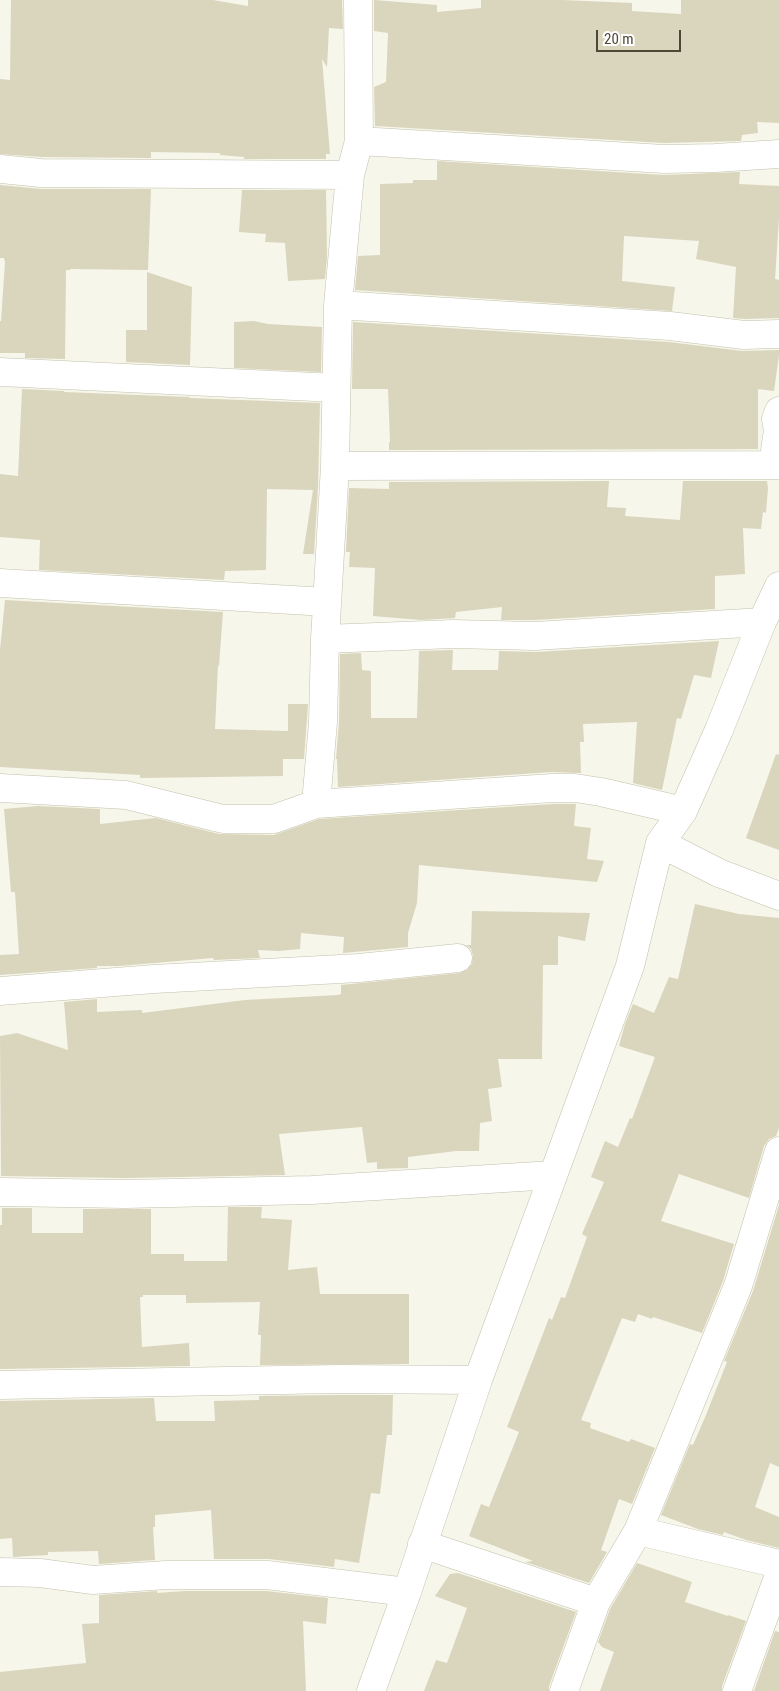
<!DOCTYPE html>
<style>
body{margin:0}
#map{position:relative;width:779px;height:1691px;overflow:hidden;background:#f6f6ea;font-family:"Roboto Condensed",sans-serif}
canvas{display:block}
.scale{position:absolute;left:596px;top:30px;width:85px;height:22px;box-sizing:border-box;border:2px solid #4c4836;border-top:0;padding-left:6px;font-size:15px;line-height:18px;white-space:nowrap;color:#4c4836;-webkit-text-stroke:4px #fff;paint-order:stroke}
</style>
<div id="map">
<canvas width="779" height="1691"></canvas>
<div class="scale">20 m</div>
</div>
<script>
const c = document.querySelector('canvas').getContext('2d');
c.lineJoin = 'round';
function fill(path, color) {
  c.fillStyle = color;
  c.fill(path, 'evenodd');
}
function shape(rows) {
  const path = new Path2D();
  for (const r of rows) {
    path.moveTo(r[0], r[1]);
    for (let i = 2; i < r.length; i += 2) path.lineTo(r[i], r[i + 1]);
  }
  return path;
}
function strokePath(path, color, width, dash) {
  c.strokeStyle = color;
  c.lineWidth = width;
  c.lineCap = dash ? 'butt' : 'round';
  c.setLineDash(dash || []);
  c.stroke(path);
}
const building = shape([
 [11,0,213,0,248,6,248,0,342,0,343,29,329,28,327,67,322,59,330,154,326,154,326,159,244,159,244,157,220,155,220,153,151,152,151,158,42,157,0,154,0,79,10,80],
 [374,0,437,5,437,12,481,8,481,0,562,0,632,3,632,11,681,14,681,0,779,0,779,123,757,122,758,133,742,135,741,141,664,143,375,126,374,87,386,82,388,33,374,31],
 [437,161,663,175,740,172,739,184,779,186,779,218,775,279,779,280,779,318,745,319,733,318,736,267,696,259,699,241,624,236,622,281,675,287,672,311,355,290,358,256,380,255,380,184,413,183,413,180,437,180],
 [0,185,41,189,151,189,148,270,70,269,70,270,66,270,65,359,25,358,25,353,0,353,0,321,1,321,5,262,4,258,0,258],
 [242,190,326,190,327,256,325,279,288,281,285,243,265,242,266,234,239,232],
 [147,272,192,287,190,365,126,362,126,330,147,330],
 [254,321,268,324,322,327,321,372,234,368,234,322],
 [353,322,669,342,742,351,779,350,779,355,774,391,758,389,758,449,389,450,389,442,390,442,388,389,352,389],
 [22,389,64,391,64,392,189,397,190,398,320,403,318,487,314,554,303,554,313,490,267,489,266,570,225,571,224,580,39,570,40,540,0,537,0,474,18,476],
 [609,481,607,507,626,508,625,516,680,520,683,481,767,481,768,488,766,513,763,512,761,529,743,528,745,574,715,576,715,609,535,620,501,620,502,607,456,612,455,618,421,620,373,616,375,568,349,567,350,552,346,552,349,488,389,489,389,482],
 [5,600,223,612,219,666,218,666,215,729,288,731,288,704,308,704,304,759,283,759,283,776,140,778,140,775,0,767,0,650],
 [719,641,711,678,694,675,681,719,677,718,662,790,633,783,637,722,583,724,584,742,580,742,581,773,551,772,338,787,337,759,336,759,339,722,340,654,361,653,362,670,371,671,371,718,417,718,419,651,453,650,452,670,498,670,499,651,536,652],
 [776,754,779,755,779,850,746,838],
 [553,804,576,804,574,826,591,828,587,859,604,861,597,882,419,865,417,903,408,933,408,947,343,953,344,937,301,933,300,949,279,951,258,950,260,958,214,960,213,958,119,966,97,966,97,968,0,975,0,955,19,954,15,892,11,892,4,809,38,806,100,809,100,824,156,818,219,834,274,835,319,819],
 [695,904,739,914,779,918,779,1128,776,1136,769,1139,764,1146,749,1198,679,1174,661,1221,734,1244,723,1281,702,1333,653,1317,652,1319,638,1314,635,1322,622,1318,581,1420,591,1423,590,1428,629,1442,631,1439,655,1448,632,1504,619,1499,601,1550,607,1552,589,1583,525,1562,533,1561,469,1536,481,1504,489,1507,519,1432,507,1427,549,1318,552,1320,561,1297,565,1298,587,1237,582,1234,604,1182,591,1177,605,1141,618,1147,630,1118,632,1119,655,1057,619,1046,625,1024,633,1004,654,1013,669,977,678,979],
 [472,911,590,913,585,941,558,936,558,965,543,965,542,1059,498,1059,502,1087,488,1089,492,1121,480,1123,479,1151,456,1151,408,1157,408,1168,377,1169,377,1162,367,1163,362,1127,279,1134,285,1175,125,1178,1,1176,0,1036,17,1033,68,1050,64,1002,97,999,97,1012,142,1010,142,1013,245,1000,338,995,341,994,341,985,460,973,467,970,472,964,473,956,471,949,466,945,471,945],
 [779,1205,779,1467,770,1463,755,1507,779,1517,779,1548,746,1540,724,1532,723,1535,698,1529,661,1515,690,1444,693,1445,706,1415,727,1362,724,1361,753,1291],
 [228,1207,262,1207,261,1218,292,1220,288,1270,317,1267,320,1294,409,1294,409,1364,260,1365,261,1335,258,1335,260,1302,186,1303,186,1295,143,1295,143,1297,140,1297,142,1347,189,1343,190,1366,0,1369,0,1225,2,1225,2,1208,32,1208,32,1233,83,1233,83,1209,151,1209,151,1254,184,1254,184,1261,227,1261],
 [339,1395,393,1395,392,1435,387,1435,380,1494,371,1493,359,1563,335,1559,334,1567,269,1559,214,1559,211,1510,155,1515,155,1527,153,1527,155,1560,99,1564,98,1551,48,1552,48,1555,13,1557,12,1538,0,1539,0,1401,154,1398,156,1421,215,1421,214,1401,259,1400,259,1396],
 [637,1563,692,1582,685,1602,728,1616,728,1615,746,1621,722,1686,722,1691,600,1691,614,1652,602,1647,598,1642,610,1609],
 [458,1573,576,1612,549,1686,549,1691,424,1691,436,1660,447,1663,467,1608,435,1596,450,1574],
 [157,1591,157,1593,185,1591,266,1591,328,1598,326,1624,303,1621,306,1691,0,1691,0,1672,86,1663,82,1624,99,1623,99,1595],
 [775,1631,779,1632,779,1691,754,1691]
]);
const street = shape([
 [359,141,664,159,715,158,779,154],
 [0,169,41,173,350,175],
 [338,305,670,326,744,335,779,334],
 [0,372,336,388],
 [773,465,778,430,776,419,779,411],
 [335,466,779,465],
 [0,583,327,602],
 [325,639,453,634,535,636,762,622],
 [0,788,126,795,223,819,274,819,316,804,552,788,575,788,601,792,683,811],
 [316,804,323,722,325,639,335,466,338,305,350,175,359,141,358,0],
 [660,843,719,873,779,896],
 [0,991,154,979,359,968,458,958],
 [0,1192,125,1194,312,1190,553,1175],
 [0,1385,339,1379,478,1380],
 [638,1531,779,1564],
 [422,1544,596,1602],
 [0,1572,40,1573,93,1580,166,1575,267,1575,407,1592],
 [371,1691,407,1592,478,1380,630,966,660,843,683,811,719,730,762,622,779,586],
 [564,1691,596,1602,638,1531,738,1286,779,1151],
 [737,1691,779,1575]
]);
fill(building, '#dad5bd');
strokePath(street, '#c3c1ab', 29);
strokePath(street, '#fff', 28);
</script>
